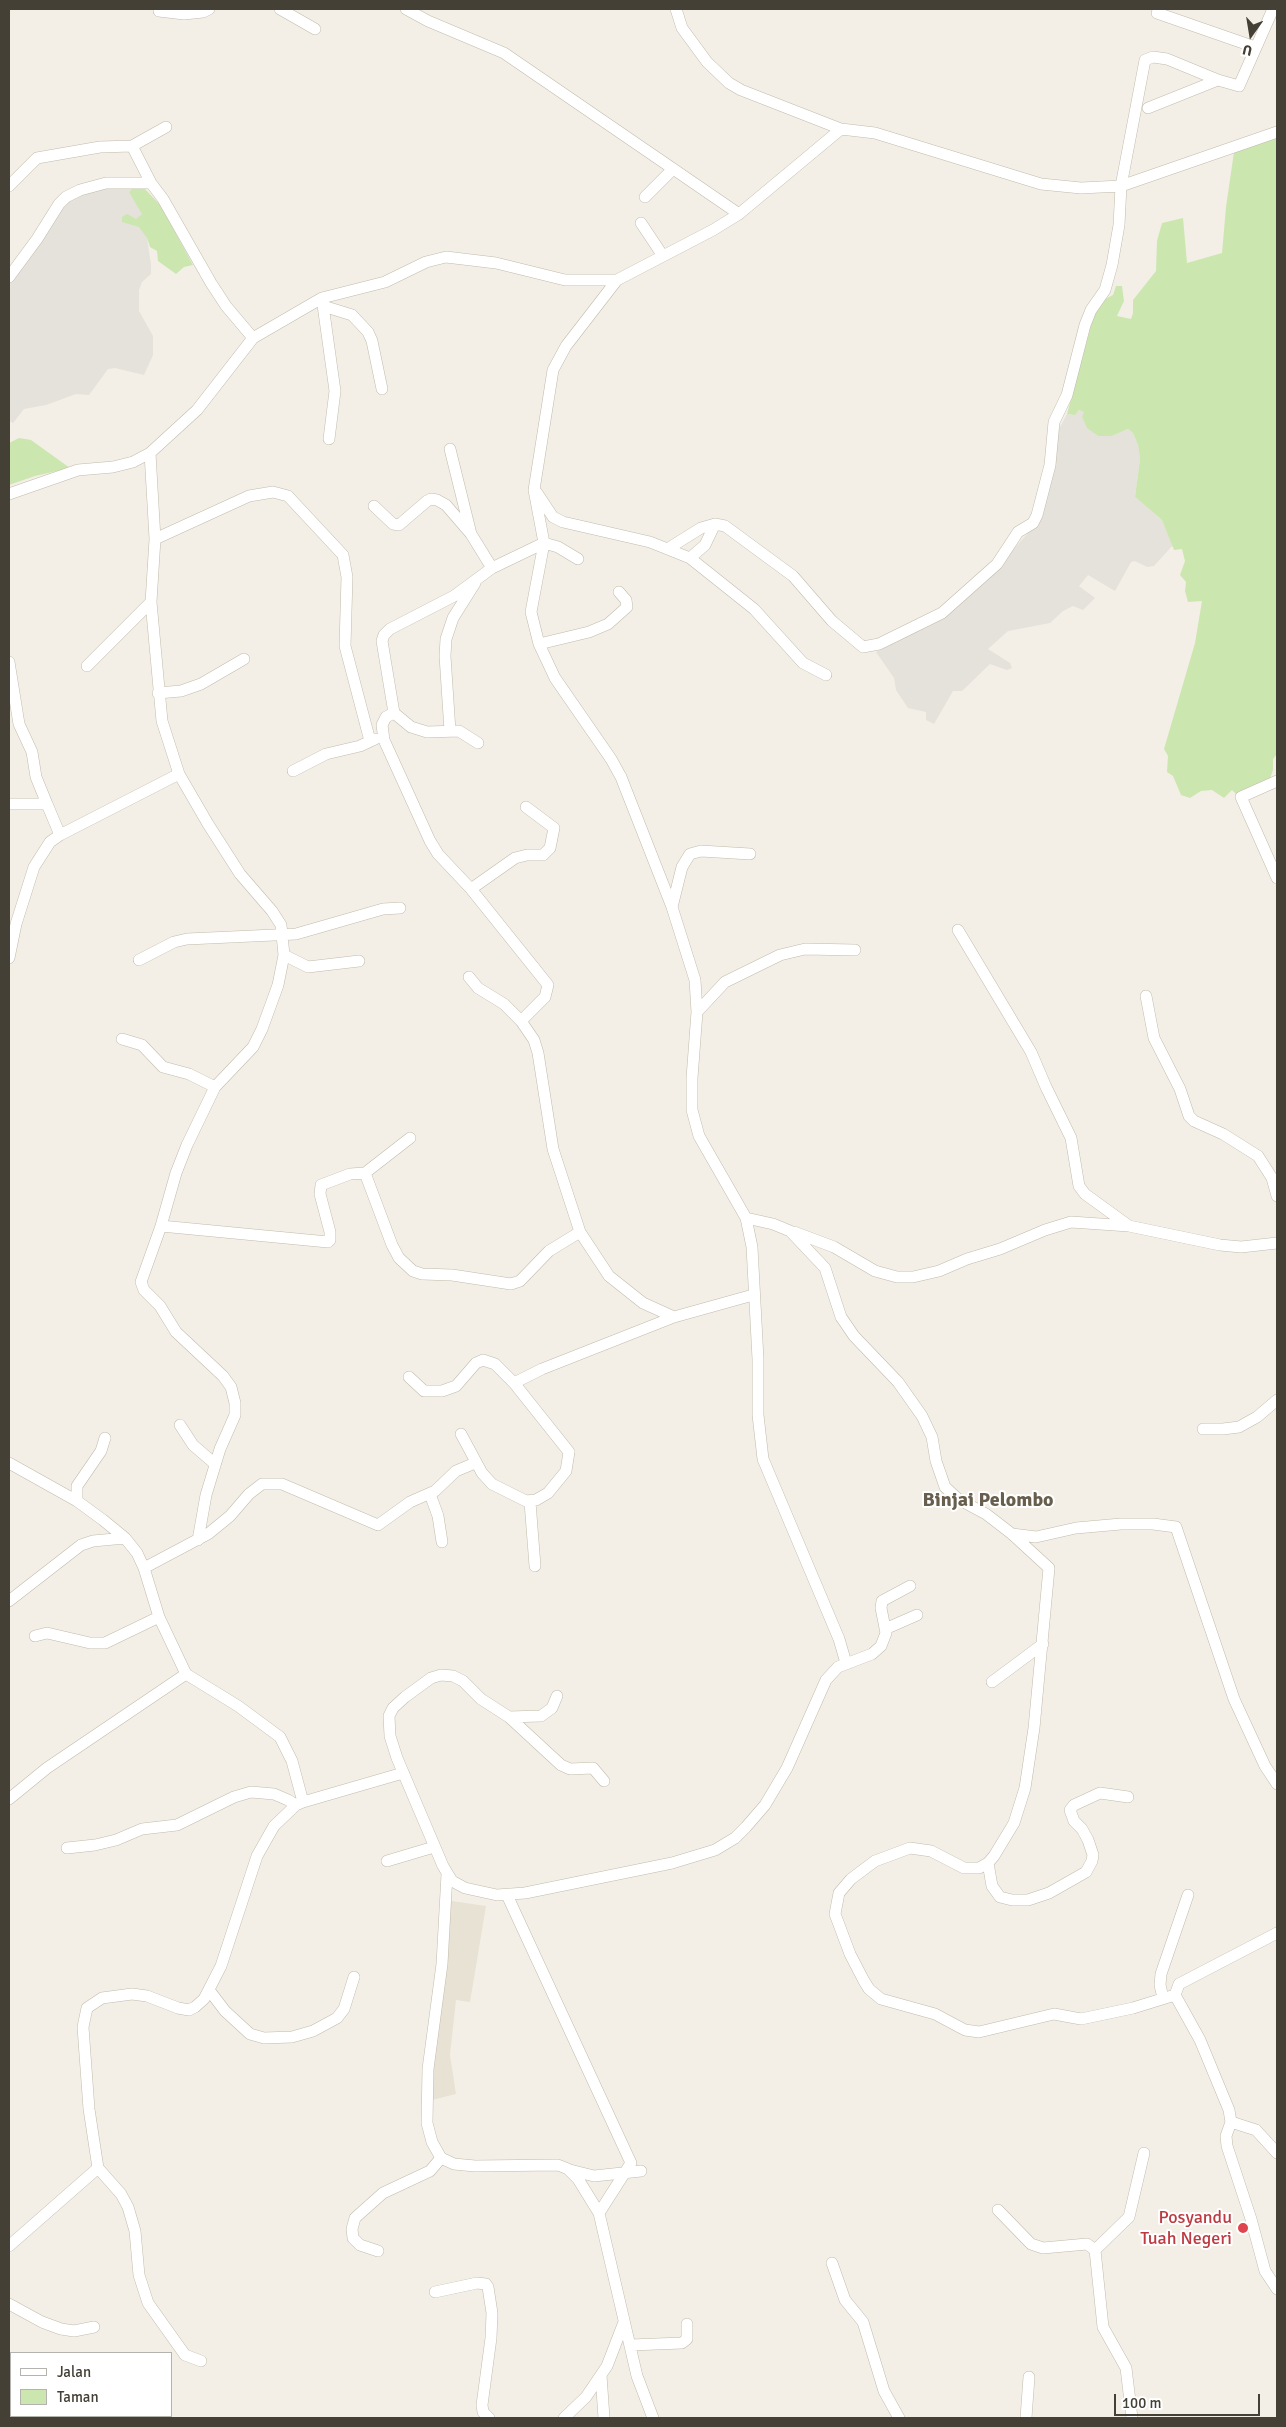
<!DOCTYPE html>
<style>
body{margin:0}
#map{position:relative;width:1286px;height:2427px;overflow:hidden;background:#f3efe6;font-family:Signika,sans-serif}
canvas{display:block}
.frame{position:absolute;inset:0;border:10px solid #454035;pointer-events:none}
.legend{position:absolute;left:10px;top:2352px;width:162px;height:65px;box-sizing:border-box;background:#fff;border:1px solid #b5b3ae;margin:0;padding:6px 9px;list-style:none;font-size:15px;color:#454035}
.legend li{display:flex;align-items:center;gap:10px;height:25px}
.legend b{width:25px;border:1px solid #b5b3ae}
.north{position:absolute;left:1226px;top:10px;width:50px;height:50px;-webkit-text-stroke:4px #fff;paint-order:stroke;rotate:193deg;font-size:14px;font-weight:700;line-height:20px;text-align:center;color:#454035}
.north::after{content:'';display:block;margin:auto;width:18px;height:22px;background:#454035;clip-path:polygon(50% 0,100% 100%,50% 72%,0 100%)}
.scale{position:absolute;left:1114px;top:2394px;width:146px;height:22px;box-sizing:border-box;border:2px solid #454035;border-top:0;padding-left:6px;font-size:15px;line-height:18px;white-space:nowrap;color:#454035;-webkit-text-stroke:4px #fff;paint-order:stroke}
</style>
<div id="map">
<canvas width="1286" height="2427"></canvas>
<div class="frame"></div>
<ul class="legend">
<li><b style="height:6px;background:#fff"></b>Jalan</li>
<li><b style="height:14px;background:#cbe7af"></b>Taman</li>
</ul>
<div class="north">U</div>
<div class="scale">100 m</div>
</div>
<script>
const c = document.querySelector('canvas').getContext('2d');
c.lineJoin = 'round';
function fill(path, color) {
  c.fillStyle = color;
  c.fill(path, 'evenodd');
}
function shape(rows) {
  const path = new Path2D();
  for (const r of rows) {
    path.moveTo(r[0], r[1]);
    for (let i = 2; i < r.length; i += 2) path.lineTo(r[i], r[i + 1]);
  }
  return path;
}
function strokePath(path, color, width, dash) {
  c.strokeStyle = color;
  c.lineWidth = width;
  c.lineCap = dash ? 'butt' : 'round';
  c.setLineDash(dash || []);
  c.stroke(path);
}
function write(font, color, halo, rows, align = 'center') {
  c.font = font + ' Signika,sans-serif';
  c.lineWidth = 4;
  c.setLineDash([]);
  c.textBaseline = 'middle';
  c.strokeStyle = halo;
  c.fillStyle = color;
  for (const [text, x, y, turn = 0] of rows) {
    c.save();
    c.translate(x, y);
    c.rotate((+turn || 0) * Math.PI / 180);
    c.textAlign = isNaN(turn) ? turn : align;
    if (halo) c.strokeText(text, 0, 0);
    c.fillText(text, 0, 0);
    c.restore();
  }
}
const residential = shape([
 [445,1900,486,1906,470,2002,456,2000,450,2055,456,2094,428,2101]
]);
const industrial = shape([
 [133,186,129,192,140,208,142,214,137,219,147,238,151,265,151,274,142,282,139,290,139,311,153,336,153,355,144,375,115,368,108,369,89,395,76,394,46,405,24,409,13,423,9,421,9,283,63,203,96,189],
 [1079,410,1085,412,1082,417,1087,427,1098,436,1112,436,1128,429,1133,433,1138,445,1140,459,1135,497,1162,520,1173,545,1154,566,1147,567,1135,561,1131,562,1115,591,1088,575,1079,586,1095,598,1083,610,1073,606,1063,611,1050,623,1008,631,988,649,1010,663,1012,668,1007,670,990,664,962,691,953,691,934,724,926,720,926,712,908,708,896,690,894,678,876,652,932,622,993,572,1029,532,1040,511,1054,439,1067,414,1074,415]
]);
const green = shape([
 [1277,137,1277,754,1273,759,1273,770,1270,779,1257,785,1236,794,1232,790,1224,798,1212,790,1201,791,1190,798,1181,795,1173,776,1167,772,1168,756,1164,749,1195,643,1202,601,1188,602,1185,591,1186,582,1180,575,1185,561,1182,549,1174,550,1162,520,1135,497,1140,459,1138,445,1133,433,1128,429,1112,436,1098,436,1087,428,1082,417,1084,412,1079,410,1075,415,1067,414,1095,311,1103,300,1113,295,1116,286,1122,286,1124,301,1117,316,1131,319,1133,313,1133,300,1156,271,1157,241,1162,223,1183,218,1187,263,1222,253,1226,207,1234,152],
 [135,185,145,189,161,206,193,265,184,267,176,274,158,261,157,251,150,247,147,238,139,227,122,222,122,217,127,214,136,219,142,214,129,192],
 [19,438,31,440,70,468,35,476,9,485,9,443]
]);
const minor = shape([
 [280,9,315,29],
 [406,9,428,21,504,53,739,214],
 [676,9,682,28,707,62,729,83,741,90,841,129,875,133,1041,184,1081,188,1121,186,1277,132],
 [159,11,184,14,203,12,209,9],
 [1157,13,1255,47],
 [1148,108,1218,80,1239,86,1273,9],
 [166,127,132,146,151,183,163,199,211,283,226,306,253,338],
 [841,129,739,214,713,230,617,280,566,346,553,370,534,490,544,543,531,612,539,644,555,678,611,759,621,777,672,907,695,980,697,1012,692,1078,692,1110,699,1136,746,1218,752,1247,758,1359,758,1415,763,1459,839,1639,846,1663],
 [9,186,37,158,100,147,132,146],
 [645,197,672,170],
 [641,223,663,256],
 [9,277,37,239,59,204,66,197,80,190,106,183,151,183],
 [322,298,335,391,329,439],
 [323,306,352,315,368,332,372,341,382,389],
 [450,449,471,534,492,568],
 [150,453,155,539,151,602,162,721,179,774,208,824,240,874,272,911,281,925,284,955,278,985,262,1029,253,1047,215,1087,187,1145,176,1173,161,1226,141,1282,144,1290,160,1306,176,1332,223,1376,231,1387,235,1403,235,1415,220,1449,206,1495,198,1540],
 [537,493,553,517,563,522,650,542,690,558,754,609,803,663,826,675],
 [9,494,78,470,113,467,133,462,150,453,197,410,253,338,322,298,385,282,426,262,446,257,496,263,565,280,617,280],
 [374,506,393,524,399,525,427,501,431,499,437,500,446,505,471,534],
 [155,539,249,496,273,492,288,496,343,555,347,577,345,646,370,741],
 [669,548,701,528,715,524,725,526,793,576,832,621,863,647,879,644,942,613,997,564,1018,532,1033,523,1037,515,1050,465,1054,422,1067,395,1085,325,1091,310,1105,290,1112,265,1119,225,1121,186,1145,60,1153,57,1167,59,1218,80],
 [690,558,705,545,715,524],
 [539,644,589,632,608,624,627,607,626,600,619,592],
 [9,662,19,724,32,752,36,777,47,804],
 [87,666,151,602],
 [158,693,181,691,201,684,244,659],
 [394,713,386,717,382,725,384,740,430,841,438,854,471,889,548,985,545,997,521,1021,534,1040,538,1053,553,1149,580,1232,609,1276,643,1303,674,1317],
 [450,731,445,656,446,639,453,618,475,583],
 [478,743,459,731,427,732,411,727,394,713,382,641,384,635,390,629,454,596,492,568,544,543,558,547,578,559],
 [293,771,326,754,360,746,375,739],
 [1277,781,1241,797,1277,878],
 [9,804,47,804,60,835,179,774],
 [471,889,515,858,527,855,543,855,550,848,554,828,526,807],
 [672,907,682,867,690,854,701,851,750,854],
 [958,930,1031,1052,1046,1087,1071,1138,1079,1186,1085,1194,1129,1226],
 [284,955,308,967,359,961],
 [9,958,16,924,34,867,50,842,60,835],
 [139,960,174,942,187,939,296,934,383,909,400,908],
 [469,977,478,988,504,1004,521,1021],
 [1146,996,1154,1038,1180,1089,1189,1116,1194,1121,1223,1134,1258,1156,1272,1178,1277,1196],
 [697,1012,725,982,780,955,805,949,855,950],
 [122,1039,142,1045,163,1067,189,1074,215,1087],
 [410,1138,365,1173,392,1245,399,1258,413,1271,422,1274,452,1275,511,1284,520,1281,549,1251,580,1232],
 [746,1218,773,1224,790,1231,825,1268,841,1317,854,1336,898,1382,922,1416,932,1437,936,1461,945,1487,958,1499,986,1514,1012,1534,1049,1568,1034,1728,1025,1788,1014,1823,994,1856,988,1863,979,1868,964,1868,931,1851,910,1848,875,1861,851,1879,839,1893,835,1914,850,1954,864,1981,869,1989,881,1999,935,2014,965,2030,979,2032,1054,2014,1081,2019,1133,2008,1175,1995],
 [161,1226,328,1242,330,1240,330,1232,320,1194,321,1185,350,1174,365,1173],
 [794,1232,834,1247,875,1271,897,1277,913,1277,939,1271,967,1259,1000,1249,1045,1230,1071,1222,1129,1226,1220,1245,1241,1247,1277,1243],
 [409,1377,424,1391,442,1391,456,1386,476,1363,483,1360,495,1364,514,1383,542,1369,674,1317,753,1295],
 [180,1425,193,1445,215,1464],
 [1203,1429,1223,1429,1239,1427,1257,1417,1277,1400],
 [461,1434,482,1473,492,1484,526,1501,536,1500,548,1493,566,1471,569,1452,514,1383],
 [9,1463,77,1501,103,1520,125,1538,137,1553,144,1568],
 [430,1494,438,1516,442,1542],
 [77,1501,77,1486,101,1451,105,1438],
 [530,1502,535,1566],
 [1012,1534,1036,1537,1076,1528,1121,1524,1153,1524,1176,1527,1234,1699,1265,1766,1277,1784],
 [9,1601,81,1545,93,1541,125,1538],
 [885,1629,917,1615],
 [35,1636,47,1633,90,1643,105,1643,159,1617],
 [992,1682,1043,1644],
 [509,1717,541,1716,552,1708,557,1696],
 [604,1781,593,1768,570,1769,561,1765,509,1717,481,1699,463,1681,453,1676,441,1675,431,1678,405,1697,393,1708,389,1716,390,1736,397,1758,443,1866,452,1881,465,1888,497,1895,525,1893,672,1863,715,1850,735,1838,746,1827,765,1805,787,1768,826,1680,838,1667,872,1654,881,1646,886,1633,881,1608,882,1601,910,1586],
 [9,1799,47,1768,186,1674],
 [303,1802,292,1761,280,1737,238,1706,186,1674,159,1617,144,1568,208,1534,230,1516,249,1494,262,1484,282,1484,378,1525,410,1502,435,1491,456,1471,475,1463],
 [67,1848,95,1845,116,1840,142,1829,177,1825,234,1797,251,1792,274,1794,288,1800,296,1805],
 [387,1861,434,1847],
 [988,1863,992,1886,1000,1897,1012,1900,1028,1900,1049,1893,1086,1872,1092,1861,1093,1855,1088,1840,1082,1829,1074,1821,1070,1810,1074,1805,1100,1793,1128,1797],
 [447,1874,442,1964,428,2069,427,2123,432,2142,441,2158,454,2164,475,2166,558,2165,568,2169,578,2179,599,2213,637,2376,653,2418],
 [507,1895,631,2163,599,2213],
 [1277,1933,1179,1984,1175,1995,1200,2040,1229,2110,1231,2122,1226,2136,1227,2146,1251,2219,1265,2271,1277,2289],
 [209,1990,225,2011,250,2034,264,2038,292,2037,313,2031,337,2018,344,2009,354,1977],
 [1163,1998,1160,1985,1161,1974,1188,1895],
 [1231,2122,1256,2130,1277,2153],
 [98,2168,121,2194,128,2207,135,2231,139,2275,148,2303,185,2355,201,2361],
 [570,2170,594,2176,641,2171],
 [998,2210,1031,2244,1043,2248,1087,2244,1095,2250,1103,2327,1126,2368,1132,2418],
 [9,2246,98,2168,89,2109,83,2027,87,2008,102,1998,132,1994,147,1996,178,2008,189,2010,195,2007,204,1999,221,1966,257,1856,274,1826,296,1805,303,1802,403,1773],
 [1095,2250,1129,2217,1144,2153],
 [378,2251,360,2245,353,2238,352,2229,355,2218,383,2193,430,2171,441,2158],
 [832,2263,845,2300,863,2322,884,2391,899,2418],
 [435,2292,477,2283,486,2284,488,2287,492,2313,491,2338,482,2405,483,2412,489,2418],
 [9,2304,42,2322,61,2329,74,2331,94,2327],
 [631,2345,682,2343,687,2339,687,2324],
 [601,2375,604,2418],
 [564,2418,586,2397,607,2366,624,2322],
 [1026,2418,1029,2377]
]);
const markers = [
 [1243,2228,6,"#e0444e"]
];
const healthNames = [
 ["Posyandu",1232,2218],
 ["Tuah Negeri",1232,2239]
];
const quarterNames = [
 ["Binjai Pelombo",988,1501]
];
fill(residential, '#e7e2d4');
fill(industrial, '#e5e1db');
fill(green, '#cbe7af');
strokePath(minor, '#c1bbab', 12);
strokePath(minor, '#fff', 11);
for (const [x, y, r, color] of markers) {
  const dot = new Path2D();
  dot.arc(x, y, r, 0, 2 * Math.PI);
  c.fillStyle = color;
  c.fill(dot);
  strokePath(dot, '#fff', 2);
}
write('18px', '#be3a42', '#fff', healthNames, 'right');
write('bold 20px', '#685e4d', '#fff', quarterNames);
</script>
